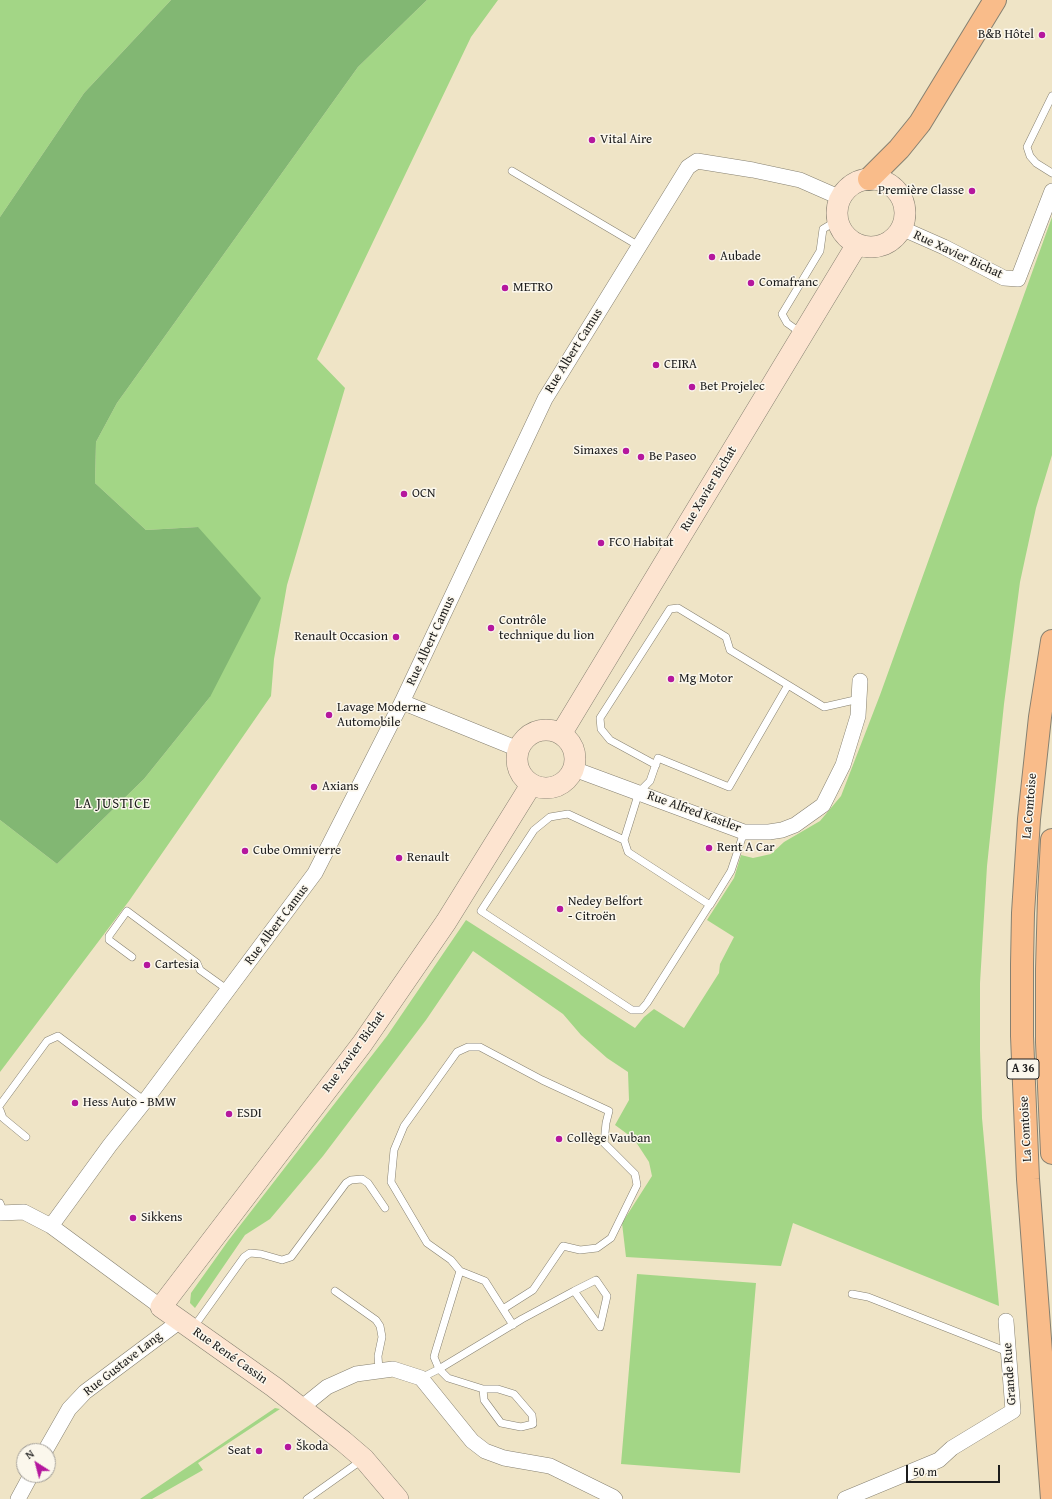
<!DOCTYPE html>
<meta charset="utf-8">
<style>
body{margin:0}
#map{position:relative;width:1052px;height:1499px;overflow:hidden;background:#efe4c6;font-family:"Gentium Book Plus",serif}
canvas{display:block}
.north{position:absolute;left:16px;top:1443px;width:40px;height:40px;box-sizing:border-box;background:#fbf7ec;border:1px solid #a29f99;border-radius:50%;rotate:324deg;font-size:11px;font-weight:700;line-height:16px;text-align:center;color:#1c1c1c}
.north::after{content:'';display:block;margin:auto;width:14px;height:18px;background:#b5179e;clip-path:polygon(50% 0,100% 100%,50% 72%,0 100%)}
.scale{position:absolute;left:906px;top:1465px;width:94px;height:18px;box-sizing:border-box;border:2px solid #1c1c1c;border-top:0;padding-left:5px;font-size:12px;line-height:14px;white-space:nowrap;color:#1c1c1c;-webkit-text-stroke:3px #fbf7ec;paint-order:stroke}
</style>
<div id="map">
<canvas width="1052" height="1499"></canvas>
<div class="north">N</div>
<div class="scale">50 m</div>
</div>
<script>
const c = document.querySelector('canvas').getContext('2d');
c.lineJoin = 'round';
function fill(path, color) {
  c.fillStyle = color;
  c.fill(path, 'evenodd');
}
function shape(rows) {
  const path = new Path2D();
  for (const r of rows) {
    if (r.length === 3) {
      path.moveTo(r[0] + r[2], r[1]);
      path.arc(r[0], r[1], r[2], 0, 2 * Math.PI);
      continue;
    }
    path.moveTo(r[0], r[1]);
    for (let i = 2; i < r.length; i += 2) path.lineTo(r[i], r[i + 1]);
  }
  return path;
}
function strokePath(path, color, width, dash) {
  c.strokeStyle = color;
  c.lineWidth = width;
  c.lineCap = dash ? 'butt' : 'round';
  c.setLineDash(dash || []);
  c.stroke(path);
}
function write(font, color, halo, rows, align = 'center') {
  c.font = font + ' "Gentium Book Plus",serif';
  c.lineWidth = 3;
  c.setLineDash([]);
  c.textBaseline = 'middle';
  c.strokeStyle = halo;
  c.fillStyle = color;
  for (const [text, x, y, turn = 0] of rows) {
    c.save();
    c.translate(x, y);
    c.rotate((+turn || 0) * Math.PI / 180);
    c.textAlign = isNaN(turn) ? turn : align;
    if (halo) c.strokeText(text, 0, 0);
    c.fillText(text, 0, 0);
    c.restore();
  }
}
const green = shape([
 [0,0,171,0,84,93,0,217],
 [427,0,498,0,471,37,317,359,345,388,287,585,274,659,271,696,129,901,0,1072,0,820,57,864,144,779,210,697,198,527,146,530,95,483,96,442,117,403,358,67],
 [1052,217,1052,455,1036,508,1020,582,1004,704,987,866,980,983,980,1050,982,1118,999,1306,793,1223,781,1266,626,1257,622,1223,652,1176,649,1162,634,1139,615,1125,629,1100,628,1072,607,1058,581,1035,563,1014,473,951,426,1020,323,1156,270,1219,245,1235,195,1308,190,1303,191,1293,228,1241,387,1036,466,920,635,1028,644,1017,654,1009,684,1028,719,973,720,964,734,937,707,920,734,878,741,855,753,858,771,854,784,842,820,821,841,796,880,695],
 [637,1274,756,1283,740,1473,621,1464],
 [275,1408,280,1409,198,1463,203,1470,152,1499,140,1499]
]);
const forest = shape([
 [171,0,427,0,358,67,117,403,96,442,95,483,146,530,198,527,261,598,210,697,144,779,57,864,0,820,0,217,84,93]
]);
const lane = shape([
 [1052,96,1027,147,1030,156,1036,163,1052,173],
 [512,171,639,246],
 [801,333,787,323,782,314,820,251,823,229,838,220],
 [788,685,824,707,859,699],
 [624,840,639,792,650,781,658,758,729,787,788,685,730,650,726,637,678,608,670,609,600,718,601,729,610,740,656,765],
 [710,904,647,1003,641,1010,632,1010,481,911,534,830,550,817,568,814,624,840,628,852,710,905,731,871,744,832],
 [132,957,109,940,109,936,127,911,197,963,200,970,228,990],
 [0,1105,47,1041,58,1036,145,1101],
 [0,1110,3,1118,26,1137],
 [0,1203,4,1213],
 [460,1271,451,1260,427,1243,391,1182,394,1150,404,1126,457,1052,468,1047,480,1047,542,1080,609,1111,606,1123,604,1143,635,1174,637,1185,611,1238,597,1248,580,1250,563,1246,533,1290,503,1309],
 [335,1291,376,1320,380,1326,382,1337,378,1356,379,1370],
 [852,1294,868,1297,1008,1352],
 [193,1328,244,1257,250,1253,261,1254,282,1260,291,1257,346,1183,351,1180,362,1179,368,1183,385,1208],
 [421,1378,439,1369,522,1319,574,1291,596,1280,607,1296,600,1327,574,1291],
 [483,1389,498,1389,514,1394,532,1415,533,1424,521,1427,501,1423,484,1400,483,1389,448,1378,439,1369,434,1357,435,1353,460,1271,485,1281,513,1325],
 [307,1499,362,1460]
]);
const street = shape([
 [901,228,944,247,1004,278,1018,279,1052,191],
 [402,702,518,749],
 [574,769,744,832,769,832,782,830,795,825,823,805,843,765,858,716,860,681],
 [0,1213,24,1212,51,1226,161,1307],
 [51,1226,110,1145,145,1101,315,873,402,702,545,399,688,167,697,161,753,170,800,180,841,198],
 [301,1408,327,1387,356,1374,393,1369,421,1378,472,1441,485,1451,504,1458,550,1466,613,1497,615,1499],
 [45,1451,69,1409,85,1392,180,1321],
 [18,1499,31,1475],
 [845,1499,939,1460,952,1448,1013,1411,1006,1321]
]);
const secondary = shape([
 [871,213,34],
 [546,759,29],
 [561,734,853,251,859,245],
 [398,1499,364,1459,343,1441,274,1387,161,1307,362,1044,446,922,531,785]
]);
const highway = shape([
 [869,179,899,149,920,123,995,0],
 [1052,840,1049,896,1047,969,1047,1042,1052,1153],
 [1052,1499,1028,1179,1022,1036,1022,964,1023,913,1029,819,1040,717,1052,641]
]);
const markers = [
 [1042,35,4,"#b5179e"],
 [592,140,4,"#b5179e"],
 [972,191,4,"#b5179e"],
 [712,257,4,"#b5179e"],
 [751,283,4,"#b5179e"],
 [505,288,4,"#b5179e"],
 [656,365,4,"#b5179e"],
 [692,387,4,"#b5179e"],
 [626,451,4,"#b5179e"],
 [641,457,4,"#b5179e"],
 [404,494,4,"#b5179e"],
 [601,543,4,"#b5179e"],
 [491,628,4,"#b5179e"],
 [396,637,4,"#b5179e"],
 [671,679,4,"#b5179e"],
 [329,715,4,"#b5179e"],
 [314,787,4,"#b5179e"],
 [709,848,4,"#b5179e"],
 [245,851,4,"#b5179e"],
 [399,858,4,"#b5179e"],
 [560,909,4,"#b5179e"],
 [147,965,4,"#b5179e"],
 [75,1103,4,"#b5179e"],
 [229,1114,4,"#b5179e"],
 [559,1139,4,"#b5179e"],
 [133,1218,4,"#b5179e"],
 [288,1447,4,"#b5179e"],
 [259,1451,4,"#b5179e"]
];
const shields = [
 [1023,1069,32]
];
const shieldNames = [
 ["A 36",1023,1069]
];
const poiNames = [
 ["B&B Hôtel",1034,35,"right"],
 ["Vital Aire",600,140],
 ["Première Classe",964,191,"right"],
 ["Aubade",720,257],
 ["Comafranc",759,283],
 ["METRO",513,288],
 ["CEIRA",664,365],
 ["Bet Projelec",700,387],
 ["Simaxes",618,451,"right"],
 ["Be Paseo",649,457],
 ["OCN",412,494],
 ["FCO Habitat",609,543],
 ["Contrôle",499,621],
 ["technique du lion",499,636],
 ["Renault Occasion",388,637,"right"],
 ["Mg Motor",679,679],
 ["Lavage Moderne",337,708],
 ["Automobile",337,723],
 ["Axians",322,787],
 ["Rent A Car",717,848],
 ["Cube Omniverre",253,851],
 ["Renault",407,858],
 ["Nedey Belfort",568,902],
 ["- Citroën",568,917],
 ["Cartesia",155,965],
 ["Hess Auto - BMW",83,1103],
 ["ESDI",237,1114],
 ["Collège Vauban",567,1139],
 ["Sikkens",141,1218],
 ["Škoda",296,1447],
 ["Seat",251,1451,"right"]
];
const streetNames = [
 ["Rue Xavier Bichat",958,255,25],
 ["Rue Albert Camus",574,351,-58],
 ["Rue Xavier Bichat",709,489,-59],
 ["Rue Albert Camus",431,641,-65],
 ["La Comtoise",1030,806,-85],
 ["Rue Alfred Kastler",694,812,20],
 ["Rue Albert Camus",277,925,-53],
 ["Rue Xavier Bichat",354,1052,-54],
 ["La Comtoise",1026,1129,-93],
 ["Rue René Cassin",230,1356,35],
 ["Rue Gustave Lang",123,1364,-38],
 ["Grande Rue",1010,1374,-94]
];
const neighbourhoodNames = [
 ["LA JUSTICE",113,804]
];
fill(green, '#a3d686');
fill(forest, '#82b773');
strokePath(lane, '#868071', 8);
strokePath(street, '#868071', 16);
strokePath(secondary, '#868071', 22);
strokePath(highway, '#868071', 24);
strokePath(lane, '#fff', 7);
strokePath(street, '#fff', 15);
strokePath(secondary, '#fde4d0', 21);
strokePath(highway, '#f9bc8a', 22);
for (const [x, y, r, color] of markers) {
  const dot = new Path2D();
  dot.arc(x, y, r, 0, 2 * Math.PI);
  c.fillStyle = color;
  c.fill(dot);
  strokePath(dot, '#fbf7ec', 1.5);
}
for (const [x, y, w] of shields) {
  const box = new Path2D();
  box.roundRect(x - w / 2, y - 10, w, 20, 3);
  c.fillStyle = '#fbf7ec';
  c.fill(box);
  strokePath(box, '#1c1c1c', 1);
}
write('bold 12px', '#1c1c1c', null, shieldNames);
write('13px', '#1c1c1c', '#fbf7ec', poiNames, 'left');
write('13px', '#1c1c1c', '#fbf7ec', streetNames);
c.letterSpacing = '1px';
write('14px', '#1c1c1c', '#fbf7ec', neighbourhoodNames);
c.letterSpacing = '0px';
</script>
